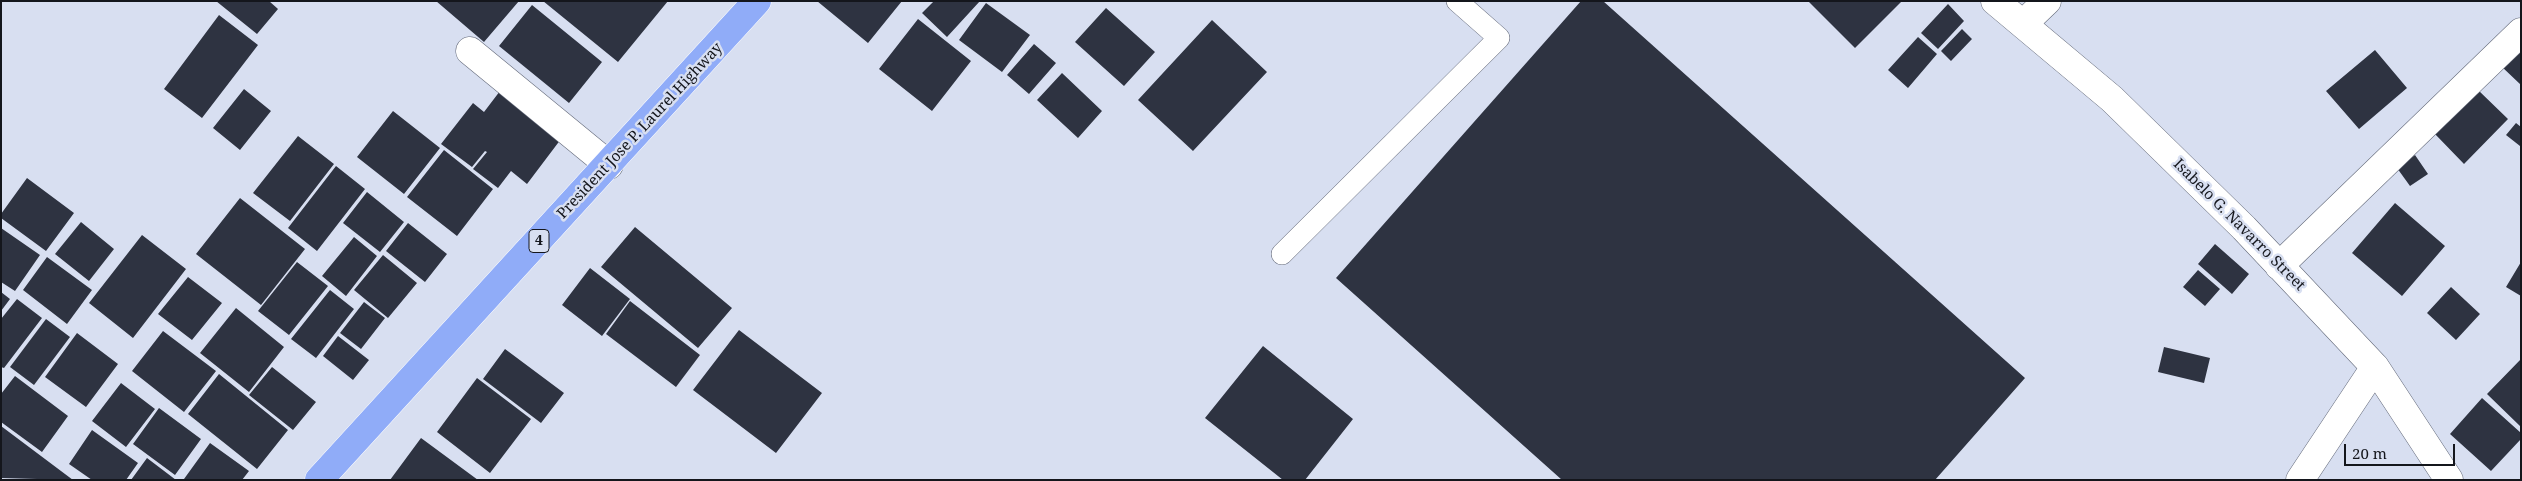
<!DOCTYPE html>
<style>
body{margin:0}
#map{position:relative;width:2522px;height:481px;overflow:hidden;background:#d8dff1;font-family:"Noto Serif",serif}
canvas{display:block}
.frame{position:absolute;inset:0;border:2px solid #14161c;pointer-events:none}
.scale{position:absolute;left:2344px;top:444px;width:111px;height:22px;box-sizing:border-box;border:2px solid #14161c;border-top:0;padding-left:6px;font-size:15px;line-height:18px;white-space:nowrap;color:#14161c;-webkit-text-stroke:4px #d8dff1;paint-order:stroke}
</style>
<div id="map">
<canvas width="2522" height="481"></canvas>
<div class="frame"></div>
<div class="scale">20 m</div>
</div>
<script>
const c = document.querySelector('canvas').getContext('2d');
c.lineJoin = 'round';
function fill(path, color) {
  c.fillStyle = color;
  c.fill(path, 'evenodd');
}
function shape(rows) {
  const path = new Path2D();
  for (const r of rows) {
    path.moveTo(r[0], r[1]);
    for (let i = 2; i < r.length; i += 2) path.lineTo(r[i], r[i + 1]);
  }
  return path;
}
function strokePath(path, color, width, dash) {
  c.strokeStyle = color;
  c.lineWidth = width;
  c.lineCap = dash ? 'butt' : 'round';
  c.setLineDash(dash || []);
  c.stroke(path);
}
function write(font, color, halo, rows, align = 'center') {
  c.font = font + ' "Noto Serif",serif';
  c.lineWidth = 5;
  c.setLineDash([]);
  c.textBaseline = 'middle';
  c.strokeStyle = halo;
  c.fillStyle = color;
  for (const [text, x, y, turn = 0] of rows) {
    c.save();
    c.translate(x, y);
    c.rotate((+turn || 0) * Math.PI / 180);
    c.textAlign = isNaN(turn) ? turn : align;
    if (halo) c.strokeText(text, 0, 0);
    c.fillText(text, 0, 0);
    c.restore();
  }
}
const building = shape([
 [216,1,269,1,278,9,257,34],
 [436,1,519,1,484,42],
 [543,1,668,1,618,62],
 [817,1,902,1,868,43],
 [934,1,980,1,947,37,922,13],
 [1581,1,1603,1,2025,378,1935,480,1562,480,1336,278],
 [1808,1,1902,1,1855,48],
 [986,3,1030,35,1002,72,959,40],
 [1948,4,1964,21,1938,49,1921,33],
 [532,5,602,62,569,103,499,46],
 [1106,8,1155,52,1124,86,1075,42],
 [219,15,258,45,202,118,164,89],
 [918,19,971,61,932,111,879,69],
 [1212,20,1267,72,1193,151,1138,100],
 [1962,29,1972,39,1951,61,1941,51],
 [1918,37,1937,54,1908,88,1888,70],
 [1034,44,1056,63,1029,94,1007,75],
 [2521,46,2521,85,2501,66],
 [2375,50,2407,88,2359,129,2326,91],
 [1062,73,1102,111,1078,138,1037,100],
 [244,89,271,111,240,150,213,128],
 [2478,90,2508,119,2464,164,2435,134],
 [500,91,561,139,527,184,511,171,498,188,473,169,487,152,485,151,472,167,441,144,473,103,484,112],
 [393,111,440,148,404,194,357,157],
 [2516,123,2521,127,2520,146,2506,135],
 [298,136,334,164,290,221,253,193],
 [444,150,493,189,457,236,407,197],
 [2415,155,2428,174,2410,186,2397,168],
 [336,166,365,189,317,251,288,228],
 [27,178,74,213,46,251,1,218,1,214],
 [367,192,404,222,380,252,343,223],
 [240,198,305,249,261,305,196,254],
 [2395,203,2445,246,2402,296,2352,253],
 [81,222,114,249,89,281,55,254],
 [408,223,447,254,425,282,386,251],
 [635,227,732,308,698,348,601,267],
 [1,228,40,255,15,291,1,282],
 [142,235,186,269,133,338,89,303],
 [354,237,377,256,346,296,322,276],
 [2215,244,2249,274,2232,294,2198,264],
 [383,255,417,283,388,318,354,290],
 [47,257,92,290,67,324,23,290],
 [297,262,328,286,289,335,258,311],
 [2521,262,2521,296,2506,287],
 [590,268,630,299,602,336,562,305],
 [2198,270,2220,289,2205,306,2183,287],
 [188,277,222,303,192,340,158,314],
 [2451,287,2480,314,2456,340,2427,313],
 [330,290,354,309,316,358,291,339],
 [1,292,10,299,1,311],
 [17,299,42,318,4,368,1,367,1,319],
 [630,301,700,355,676,387,606,334],
 [364,302,385,318,361,349,340,333],
 [236,308,284,347,249,392,200,353],
 [46,319,70,337,34,385,10,367],
 [739,330,822,393,776,453,693,390],
 [163,331,216,371,184,412,132,371],
 [77,333,118,364,86,407,45,377],
 [338,336,369,360,353,380,323,356],
 [1263,346,1353,419,1305,480,1283,480,1205,418],
 [2164,347,2210,358,2204,383,2158,372],
 [505,349,564,393,541,423,483,379],
 [2521,359,2521,427,2487,394],
 [272,367,316,402,293,430,249,395],
 [219,374,288,430,257,469,188,414],
 [15,376,68,416,42,452,1,422,1,394],
 [477,378,531,419,490,473,437,432],
 [121,383,155,409,126,447,92,421],
 [2482,398,2521,433,2521,439,2491,471,2450,434],
 [159,408,201,439,175,475,133,444],
 [1,426,73,480,1,478],
 [92,430,138,463,126,480,92,480,69,464],
 [421,438,478,480,390,480],
 [210,443,249,471,242,480,184,479],
 [147,458,176,480,131,480]
]);
const lane = shape([
 [1282,254,1499,38,1457,1]
]);
const street = shape([
 [1995,1,2112,99,2244,228,2375,367,2449,480],
 [2023,24,2047,1],
 [470,51,609,165],
 [2279,266,2521,32],
 [2300,480,2375,367]
]);
const highway = shape([
 [319,480,757,1]
]);
const shields = [
 [539,241,20]
];
const shieldNames = [
 ["4",539,241]
];
const streetNames = [
 ["President Jose P. Laurel Highway",640,131,-47],
 ["Isabelo G. Navarro Street",2239,225,45]
];
fill(building, '#2e3341');
strokePath(lane, '#646a7a', 22);
strokePath(street, '#646a7a', 29);
strokePath(highway, '#fff', 29);
strokePath(lane, '#fff', 21);
strokePath(street, '#fff', 28);
strokePath(highway, '#90acf8', 28);
for (const [x, y, w] of shields) {
  const box = new Path2D();
  box.roundRect(x - w / 2, y - 11.5, w, 23, 4);
  c.fillStyle = '#d8dff1';
  c.fill(box);
  strokePath(box, '#14161c', 1);
}
write('bold 14px', '#14161c', null, shieldNames);
write('15px', '#14161c', '#d8dff1', streetNames);
</script>
